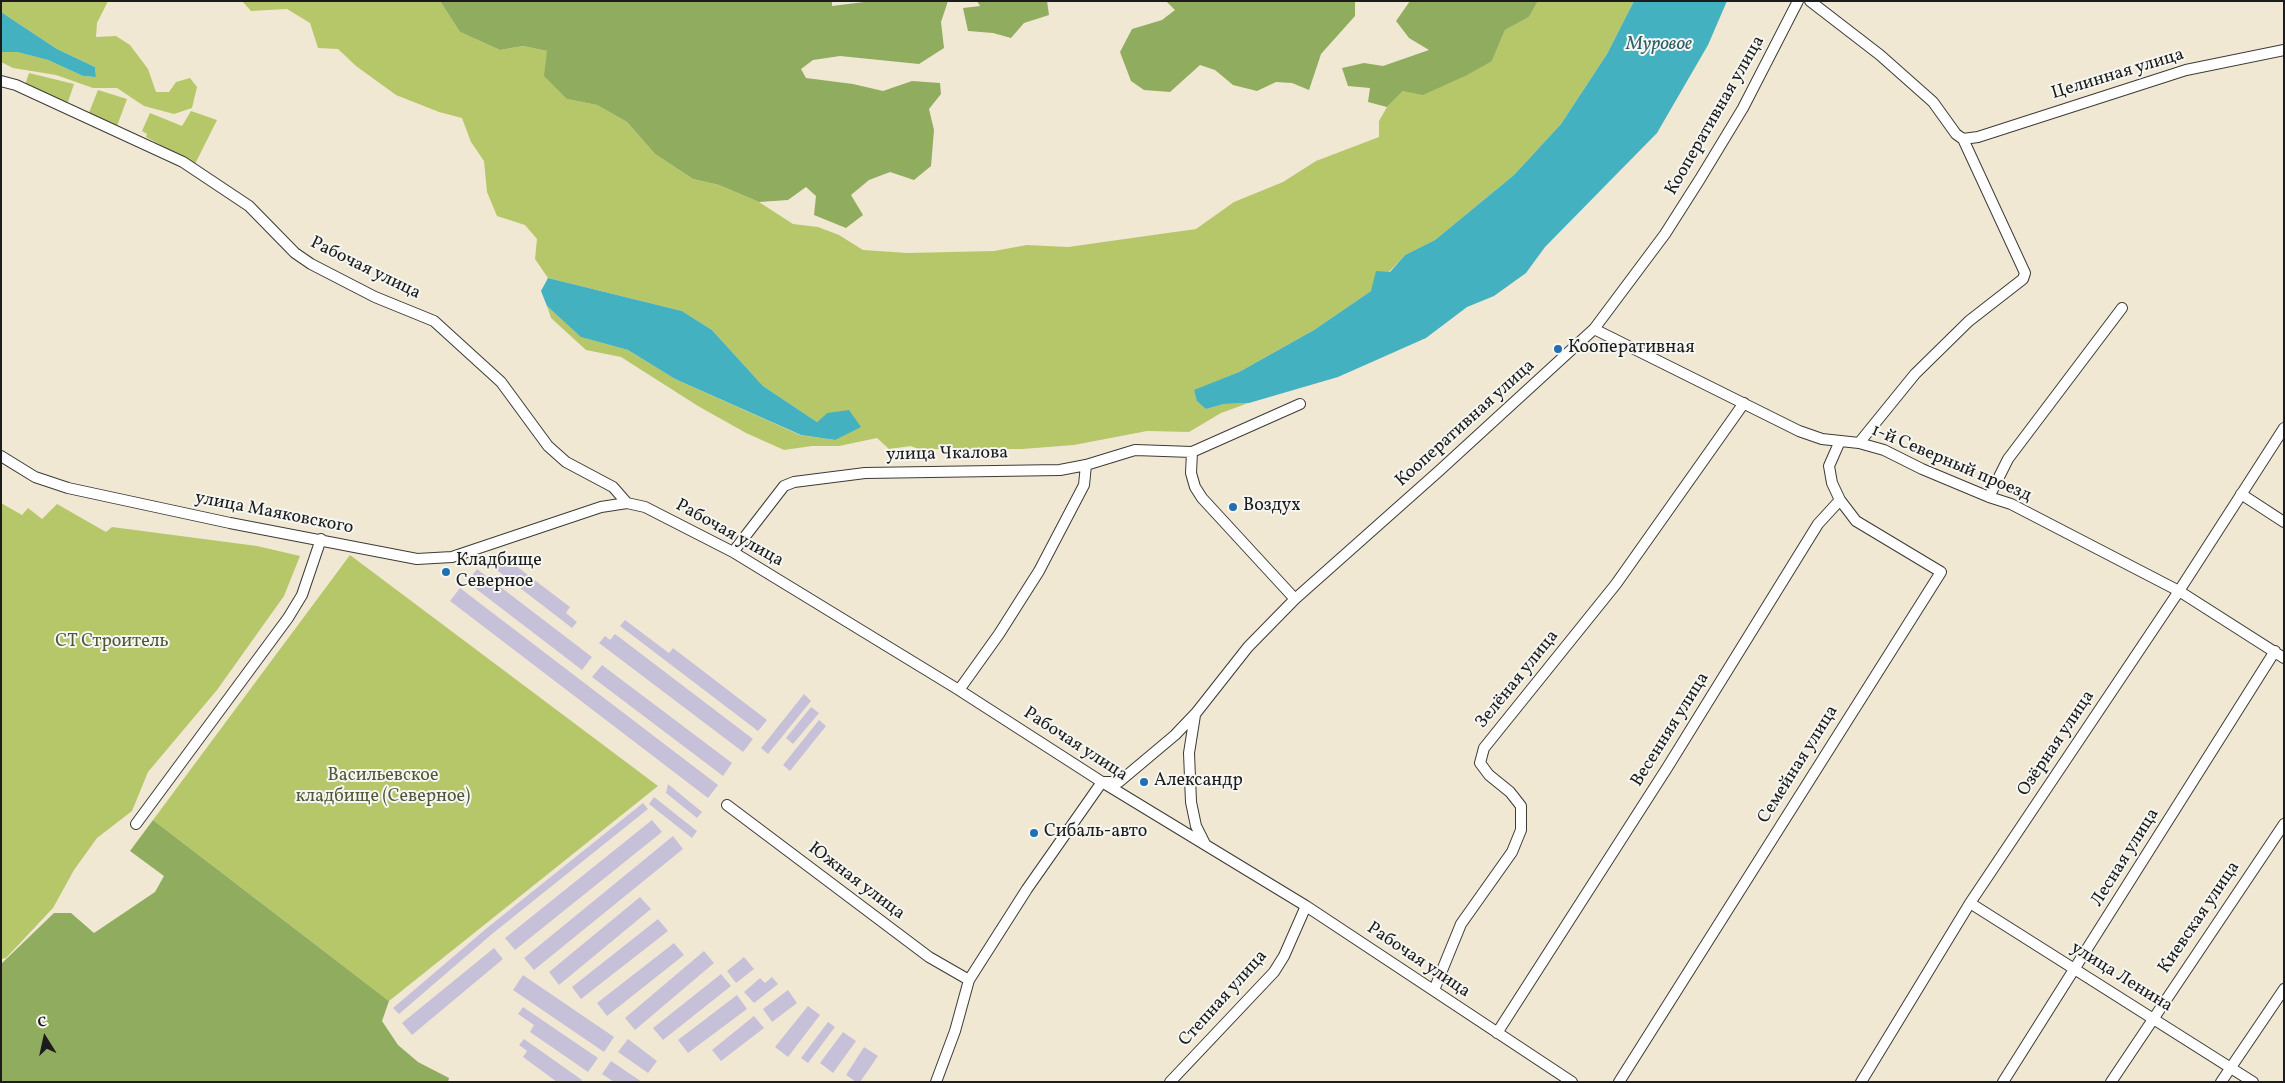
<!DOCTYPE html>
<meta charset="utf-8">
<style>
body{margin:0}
#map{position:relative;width:2285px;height:1083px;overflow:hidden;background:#f1e8d4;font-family:Vollkorn,serif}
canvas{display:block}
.frame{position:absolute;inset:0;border:2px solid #1c1c1c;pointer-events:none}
.north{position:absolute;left:20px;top:1013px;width:50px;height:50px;-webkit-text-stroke:4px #f6f6f2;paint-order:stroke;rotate:350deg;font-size:14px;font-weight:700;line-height:20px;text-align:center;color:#1c1c1c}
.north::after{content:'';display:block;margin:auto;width:18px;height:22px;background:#1c1c1c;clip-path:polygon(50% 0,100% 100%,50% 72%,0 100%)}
</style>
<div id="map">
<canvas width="2285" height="1083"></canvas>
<div class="frame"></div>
<div class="north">С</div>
</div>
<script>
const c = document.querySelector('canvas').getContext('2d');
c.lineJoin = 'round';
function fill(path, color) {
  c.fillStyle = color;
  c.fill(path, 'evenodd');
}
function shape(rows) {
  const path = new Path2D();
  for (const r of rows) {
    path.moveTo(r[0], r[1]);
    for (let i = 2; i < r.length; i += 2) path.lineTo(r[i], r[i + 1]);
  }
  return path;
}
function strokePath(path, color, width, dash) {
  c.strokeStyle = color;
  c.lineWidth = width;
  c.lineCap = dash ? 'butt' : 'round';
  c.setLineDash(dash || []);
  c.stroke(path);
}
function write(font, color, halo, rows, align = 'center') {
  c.font = font + ' Vollkorn,serif';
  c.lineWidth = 4;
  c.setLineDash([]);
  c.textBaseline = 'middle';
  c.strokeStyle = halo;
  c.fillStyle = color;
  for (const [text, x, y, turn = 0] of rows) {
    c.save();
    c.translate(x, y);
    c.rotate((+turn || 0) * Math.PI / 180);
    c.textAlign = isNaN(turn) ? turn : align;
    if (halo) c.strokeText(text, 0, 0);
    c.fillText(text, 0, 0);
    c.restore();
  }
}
const industrial = shape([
 [503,556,570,607,566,613,577,622,572,628,494,568],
 [477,569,592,657,582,670,467,582],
 [460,588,718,785,708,798,450,601],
 [625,620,669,653,673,648,767,720,758,731,620,626],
 [615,634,753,739,743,752,599,643,605,636,610,640],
 [602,665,732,763,723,776,592,677],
 [804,694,811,701,768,754,761,748],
 [811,707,819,713,793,744,786,738],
 [819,720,826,726,790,771,783,765],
 [668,784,702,812,697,818,666,793],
 [654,797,697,831,692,838,649,804],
 [643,803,648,809,492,934,399,1014,393,1008,487,928],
 [652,820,662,832,515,950,505,938],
 [673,836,683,849,534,970,524,958],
 [640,897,651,909,559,985,549,972],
 [658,919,668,931,581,999,572,987],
 [674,943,684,955,607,1016,597,1003],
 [494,948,503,959,412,1035,402,1023],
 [704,951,714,963,635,1030,625,1018],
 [744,957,754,969,736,983,727,971],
 [721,974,731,986,663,1040,653,1028],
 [523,975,614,1037,604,1052,513,990],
 [772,977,778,984,754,1003,744,992,760,978,765,983],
 [788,990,797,1003,772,1022,763,1009],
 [737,995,747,1009,688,1053,678,1040],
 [808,1006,820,1015,788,1057,775,1047],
 [523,1007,598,1058,588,1072,530,1032,534,1025,518,1014],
 [754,1016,764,1028,721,1061,712,1050],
 [828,1022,835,1027,808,1063,801,1058],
 [843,1032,856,1041,833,1073,820,1063],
 [524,1039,582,1080,581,1082,557,1082,523,1057,527,1051,519,1045],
 [628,1039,657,1061,648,1073,618,1052],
 [864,1047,878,1056,860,1082,856,1082,846,1075],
 [611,1061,642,1082,614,1082,602,1074]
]);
const green = shape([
 [1,1,108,1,97,23,96,37,116,36,130,45,148,69,156,92,169,92,176,82,190,78,197,87,192,108,174,114,144,106,117,88,93,88,56,75,13,68,1,62,1,52,17,52,48,60,83,76,96,77,95,67,57,49,1,12],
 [242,1,440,1,460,32,500,50,523,46,547,51,567,99,597,105,627,122,655,154,693,179,719,185,759,202,793,224,818,227,839,235,863,250,908,253,994,251,1027,245,1068,247,1196,229,1234,202,1283,182,1316,161,1379,137,1379,121,1387,107,1403,91,1492,61,1505,30,1529,17,1538,1,1634,1,1607,54,1561,124,1514,175,1435,240,1405,255,1371,291,1314,330,1239,372,1194,391,1206,409,1224,404,1249,403,1268,396,1221,413,1189,432,1147,431,1074,445,1022,449,918,449,911,446,889,449,877,438,839,446,812,446,784,450,746,433,698,406,621,357,586,350,551,318,547,306,582,337,628,350,675,379,800,435,835,440,827,413,817,422,763,386,712,330,682,311,548,278,535,259,537,239,525,225,497,216,487,192,484,161,471,142,462,118,439,112,396,95,356,66,338,49,318,48,310,23,287,9,251,11],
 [29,73,74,84,67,105,23,91],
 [98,90,127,99,117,126,88,115],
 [191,111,217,120,195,164,146,137,147,134,142,131,150,113,182,126],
 [1,503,22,515,28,508,42,519,57,504,106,532,112,527,257,546,300,556,284,596,217,690,148,772,132,811,97,838,74,870,53,908,6,958,1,959],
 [350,555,658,786,389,1001,153,820]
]);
const forest = shape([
 [440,1,832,1,832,6,872,1,948,1,941,22,944,48,919,64,840,56,813,60,801,69,806,78,853,84,883,91,912,81,940,83,941,94,929,109,934,130,931,166,914,180,890,172,869,180,851,195,863,215,846,228,814,215,816,196,806,187,788,200,759,202,719,185,693,179,655,154,627,122,597,105,567,99,544,76,547,51,523,46,500,50,460,32],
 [977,1,1047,1,1049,15,1024,23,1011,38,993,33,968,31,963,8,980,6],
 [1166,1,1355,1,1355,16,1321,54,1309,90,1292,83,1276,82,1257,91,1233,85,1215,70,1200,65,1170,92,1144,90,1131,81,1120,52,1132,29,1162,20,1175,10],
 [1410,1,1538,1,1529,17,1505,30,1492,61,1467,75,1423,95,1403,91,1387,107,1368,102,1370,88,1348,86,1342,68,1364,63,1383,66,1429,50,1409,38,1396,21],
 [153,820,389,1001,382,1021,398,1045,418,1062,449,1078,448,1082,1,1082,1,964,54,913,71,913,94,933,155,892,164,876,130,851]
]);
const water = shape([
 [1634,1,1727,1,1708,45,1657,133,1545,247,1526,273,1494,296,1467,307,1426,338,1338,377,1249,403,1224,404,1206,409,1197,401,1194,390,1239,372,1314,330,1371,291,1376,271,1390,272,1405,255,1435,240,1514,175,1561,124,1607,54],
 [1,12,57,49,95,67,96,77,83,76,48,60,17,52,1,52],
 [548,278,682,311,712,330,763,386,817,422,827,413,849,410,861,427,835,440,801,435,675,379,628,350,581,337,547,306,541,291]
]);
const minor = shape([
 [1810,1,1880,55,1933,102,1956,134,1963,139,1978,137,2186,70,2284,50],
 [1,81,16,85,183,162,249,206,295,253,311,264,375,297,434,321,501,382,548,446,566,462,613,487,627,503],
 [1594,329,1799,431,1822,439,1859,443,1884,450,1922,469,1989,497,2011,504,2179,591,2284,658],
 [1859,443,1915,374,1969,321,2023,279,2025,273,1963,139],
 [1192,452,1191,473,1195,487,1202,498,1295,599],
 [1,456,35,477,68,488,230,523,417,559,452,557,601,507,627,503,645,507,733,552,959,690,1102,782,1306,906,1572,1082],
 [2241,494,2284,522],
 [1989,497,2008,459,2122,308],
 [733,552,784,486,794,482,865,473,1060,470,1086,465,1135,450,1192,452,1300,404],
 [959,690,999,634,1039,571,1084,485,1086,465],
 [1195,715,1189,753,1191,802,1196,826,1205,844],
 [727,805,929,957,969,980],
 [136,824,288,618,302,595,321,539],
 [1970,903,2253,1082],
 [1434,990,1461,924,1512,852,1521,830,1521,806,1510,792,1489,775,1480,763,1484,748,1616,584,1744,403],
 [1497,1033,1667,768,1818,524,1840,500,1832,483,1829,466,1840,441],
 [936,1082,955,1031,969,980,1027,889,1102,782,1119,782,1175,735,1196,713,1248,647,1295,599,1439,471,1594,329,1665,234,1700,179,1743,108,1798,1],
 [1170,1082,1274,972,1284,956,1306,906],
 [1619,1082,1941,572,1856,521,1840,500],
 [1861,1082,1970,903,2179,591,2284,428],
 [2003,1082,2275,651],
 [2111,1082,2284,824],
 [2221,1082,2284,989]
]);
const markers = [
 [1558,349,5,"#1f6fb2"],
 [1233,507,5,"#1f6fb2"],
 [446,572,5,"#1f6fb2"],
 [1144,782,5,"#1f6fb2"],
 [1034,833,5,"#1f6fb2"]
];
const streetNames = [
 ["Целинная улица",2118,75,-17],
 ["Кооперативная улица",1716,116,-60],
 ["Рабочая улица",365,269,26],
 ["Кооперативная улица",1466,424,-42],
 ["улица Чкалова",947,455,-1],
 ["1-й Северный проезд",1951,464,23],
 ["улица Маяковского",274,514,11],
 ["Рабочая улица",729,534,29],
 ["Зелёная улица",1518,680,-51],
 ["Весенняя улица",1671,730,-58],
 ["Озёрная улица",2057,744,-56],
 ["Рабочая улица",1075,745,33],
 ["Семейная улица",1799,765,-58],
 ["Лесная улица",2126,858,-58],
 ["Южная улица",856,882,37],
 ["Киевская улица",2200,918,-56],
 ["Рабочая улица",1418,961,34],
 ["улица Ленина",2121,978,32],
 ["Степная улица",1224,999,-48]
];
const poiNames = [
 ["Кооперативная",1568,349],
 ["Воздух",1243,507],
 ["Кладбище",456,562],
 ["Северное",456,583],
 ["Александр",1154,782],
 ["Сибаль-авто",1044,833]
];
const parkNames = [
 ["СТ Строитель",112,643],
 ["Васильевское",383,777],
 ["кладбище (Северное)",383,798]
];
const waterNames = [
 ["Муровое",1659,46]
];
fill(industrial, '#c7c0d9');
fill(green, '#b6c76a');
fill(forest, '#90ac5e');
fill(water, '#44b1c1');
strokePath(minor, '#3c3b38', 12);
strokePath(minor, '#fff', 10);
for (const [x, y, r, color] of markers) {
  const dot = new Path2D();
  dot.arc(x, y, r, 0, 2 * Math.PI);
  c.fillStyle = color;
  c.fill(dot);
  strokePath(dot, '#f6f6f2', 2);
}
write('18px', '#1c1c1c', '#f6f6f2', streetNames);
write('18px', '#1c1c1c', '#f6f6f2', poiNames, 'left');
write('18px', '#525837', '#f6f6f2', parkNames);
write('italic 19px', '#2e5f66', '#f6f6f2', waterNames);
</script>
